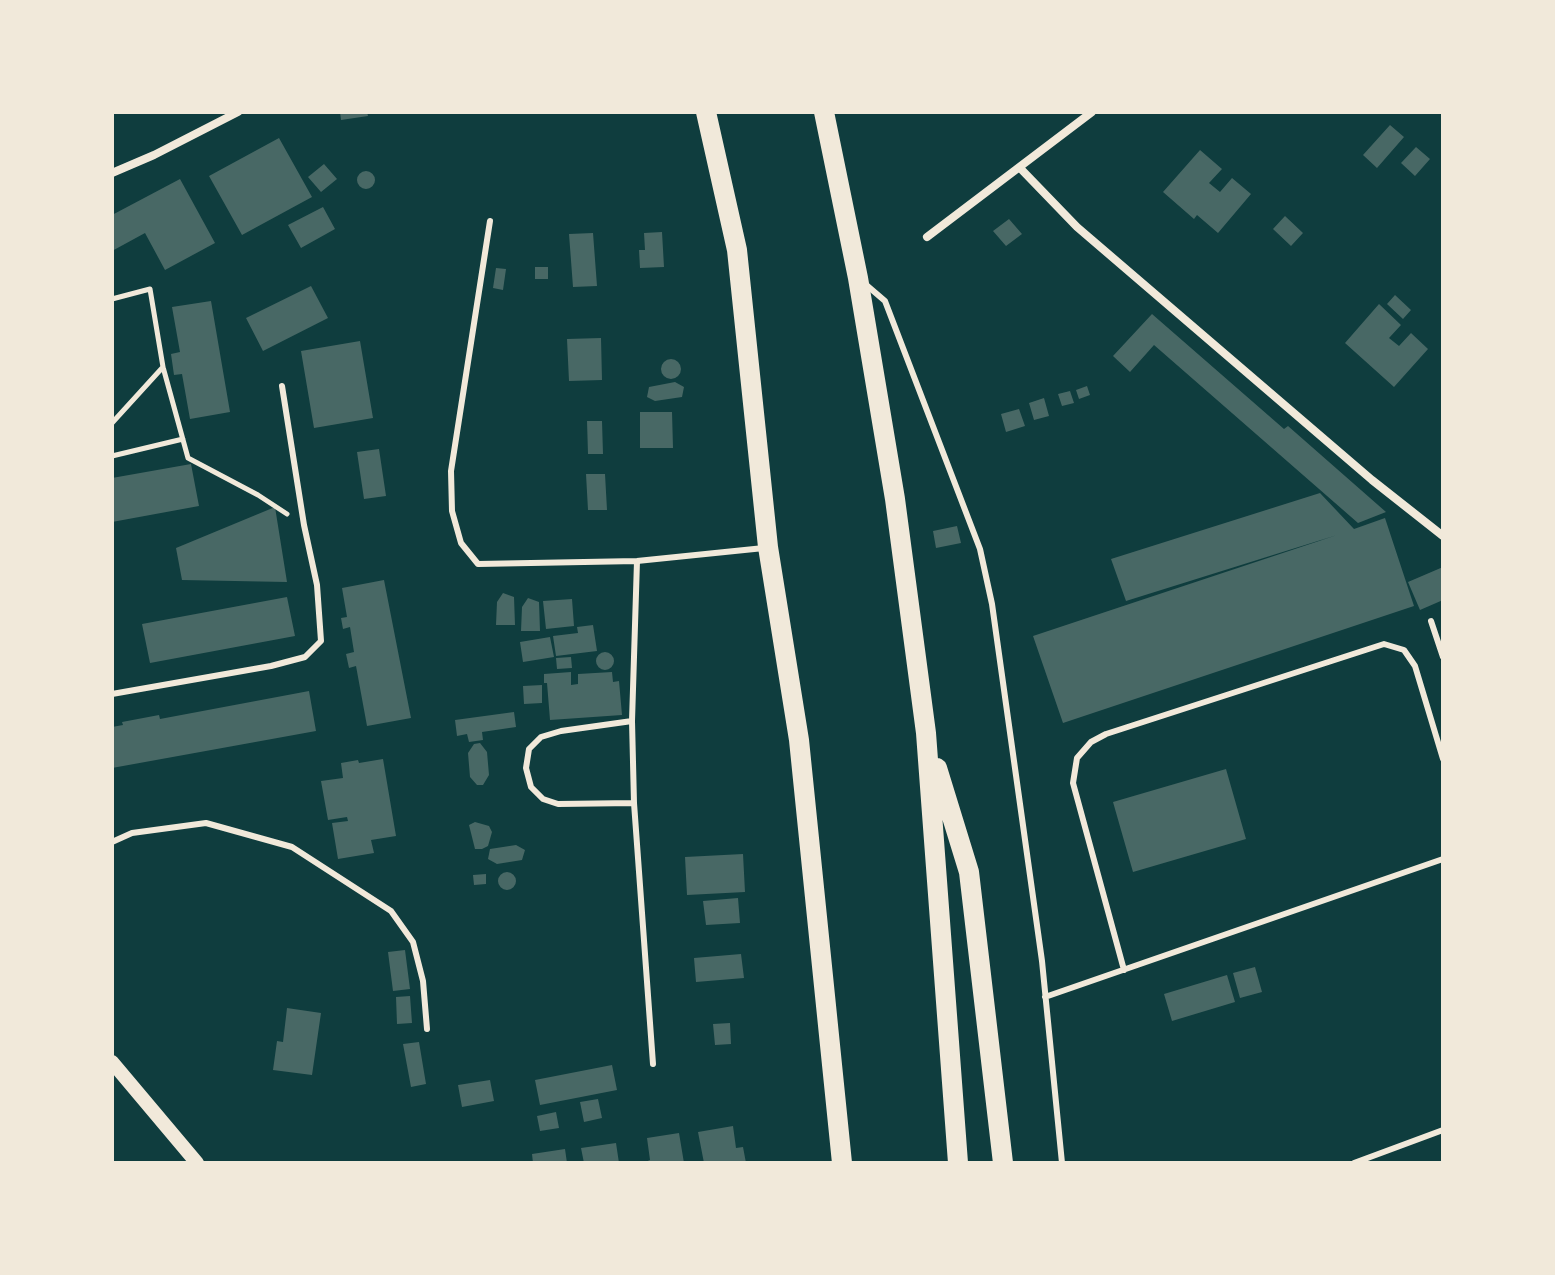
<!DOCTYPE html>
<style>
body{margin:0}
#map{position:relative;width:1555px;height:1275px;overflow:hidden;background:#0f3d3e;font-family:"Titillium Web",sans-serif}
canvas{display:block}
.frame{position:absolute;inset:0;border:114px solid #f1e9da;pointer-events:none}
</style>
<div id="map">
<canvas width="1555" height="1275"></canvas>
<div class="frame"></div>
</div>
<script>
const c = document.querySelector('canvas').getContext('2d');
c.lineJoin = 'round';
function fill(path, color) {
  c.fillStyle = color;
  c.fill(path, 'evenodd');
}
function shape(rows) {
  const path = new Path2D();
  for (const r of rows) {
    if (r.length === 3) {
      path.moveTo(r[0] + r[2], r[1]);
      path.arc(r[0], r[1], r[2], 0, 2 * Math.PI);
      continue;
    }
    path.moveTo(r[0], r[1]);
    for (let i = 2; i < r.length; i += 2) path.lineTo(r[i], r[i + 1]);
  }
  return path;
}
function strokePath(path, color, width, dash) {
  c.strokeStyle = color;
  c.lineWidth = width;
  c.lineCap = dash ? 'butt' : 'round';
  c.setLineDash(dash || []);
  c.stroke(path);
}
const building = shape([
 [340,112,367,112,368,116,341,120],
 [1390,125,1404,137,1377,168,1363,155],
 [279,138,312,197,242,235,209,176],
 [1416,147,1430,159,1415,176,1401,163],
 [1200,150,1222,169,1209,183,1220,192,1232,178,1251,194,1218,233,1197,215,1194,219,1163,192],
 [324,164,337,179,321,192,308,177],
 [366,180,9],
 [180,179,215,243,165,270,145,233,112,251,112,215],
 [323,207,335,229,301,248,288,225],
 [1285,216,1303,233,1291,246,1273,229],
 [1009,219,1022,234,1006,246,993,231],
 [662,232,664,267,640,268,639,250,645,250,644,233],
 [593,233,597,286,573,287,569,234],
 [535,267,548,267,548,279,535,279],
 [496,268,506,269,503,290,493,288],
 [311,286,328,318,263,351,246,318],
 [1395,295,1411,310,1403,319,1387,304],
 [211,301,230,412,190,419,182,374,174,375,171,354,180,352,172,307],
 [1379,304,1401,325,1389,338,1399,346,1411,333,1428,349,1394,387,1345,343],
 [1152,314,1284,429,1288,426,1386,512,1358,523,1154,345,1130,372,1113,356],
 [601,338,602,380,569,381,567,339],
 [360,341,373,418,314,428,301,351],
 [671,369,10],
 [675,382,684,387,682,397,655,401,647,397,649,387],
 [1087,386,1090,395,1079,399,1076,390],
 [1070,391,1074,403,1062,406,1058,394],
 [1044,398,1049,416,1034,420,1029,403],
 [1019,409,1025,426,1006,432,1001,414],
 [640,412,672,412,673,448,640,448],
 [587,421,602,421,603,454,588,454],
 [379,449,386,496,364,499,357,452],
 [191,464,199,506,112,522,112,478],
 [586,474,605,474,607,510,588,510],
 [1320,493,1354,529,1385,518,1414,606,1063,723,1033,636,1337,535,1126,601,1111,559],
 [275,507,287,582,182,580,176,548],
 [957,526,961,543,936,548,933,531],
 [1443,567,1443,600,1420,610,1408,582],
 [384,580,411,718,367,726,356,666,349,668,346,654,354,652,350,627,343,629,341,618,347,617,342,588],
 [503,593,514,597,515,625,496,625,497,602],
 [287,597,295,636,150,663,142,624],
 [528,598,539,602,540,631,521,631,522,607],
 [572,599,574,626,546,629,543,601],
 [593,625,597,651,556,656,553,636,578,633,577,627],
 [550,637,554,657,523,662,520,642],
 [605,661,9],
 [571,657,572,668,557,669,556,658],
 [571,672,571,685,578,684,578,674,612,672,613,682,619,681,622,715,550,720,547,683,544,683,544,674],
 [542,685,542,703,524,704,523,686],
 [309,691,316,731,112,768,112,727,123,725,122,722,159,715,160,719],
 [514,712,516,727,482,732,483,740,469,742,467,734,457,736,455,720],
 [480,743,487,752,489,775,483,785,477,785,470,777,468,753,474,744],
 [383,759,396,836,371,840,374,853,338,859,332,823,348,821,347,817,328,820,321,781,343,778,341,763,358,760,359,763],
 [1226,769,1246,839,1133,872,1113,802],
 [475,822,489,826,492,832,488,846,482,849,475,849,469,825],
 [516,845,525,850,522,860,497,864,488,859,490,849],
 [743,854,745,892,687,895,685,857],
 [507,881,9],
 [486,874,486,884,474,885,473,875],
 [738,898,740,923,706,925,703,901],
 [405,950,410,989,393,991,388,952],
 [741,954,744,978,696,982,694,958],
 [1255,967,1262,992,1240,998,1233,973],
 [1227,975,1235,1002,1172,1021,1164,994],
 [410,996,412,1023,397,1024,396,997],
 [287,1008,321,1013,312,1075,273,1070,277,1041,283,1042],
 [730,1023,731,1044,715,1045,713,1024],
 [419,1042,426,1084,411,1087,403,1044],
 [612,1065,617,1090,540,1105,535,1080],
 [490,1080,494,1101,462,1107,458,1085],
 [598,1099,602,1118,584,1122,580,1102],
 [556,1112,559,1128,540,1131,537,1116],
 [733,1126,736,1148,743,1147,746,1163,704,1163,698,1132],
 [679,1133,684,1163,643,1163,650,1160,647,1138],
 [616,1143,619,1163,584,1163,581,1148],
 [565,1149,567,1163,533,1163,532,1154]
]);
const path = shape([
 [112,299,150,289,163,367,188,458,258,495,287,514],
 [112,423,163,367],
 [112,456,183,439]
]);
const service = shape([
 [490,221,451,471,452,511,461,543,478,564,637,561,764,548],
 [864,283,885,301,980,549,992,604,1042,961,1062,1163],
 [637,561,632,721,634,803,653,1064],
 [1431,621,1443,657],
 [112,694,271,666,305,657,321,641,317,585,304,525,282,386],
 [632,721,561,731,541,737,529,749,526,768,531,787,543,799,558,804,634,803],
 [112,842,132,833,206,823,292,847,391,911,413,942,423,981,427,1029],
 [1124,970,1073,783,1077,758,1091,742,1106,734,1384,644,1404,650,1415,666,1443,759],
 [1045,997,1443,859],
 [1354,1163,1443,1130]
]);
const minor = shape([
 [1020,168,1077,227,1372,480,1443,536],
 [112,173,154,155,238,112],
 [927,237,1092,112]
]);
const tertiary = shape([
 [112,1062,197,1163]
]);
const trunk = shape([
 [706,112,737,250,768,547,799,740,842,1163],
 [824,112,858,278,895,499,926,733,958,1163],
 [937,768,969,872,1003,1163]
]);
fill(building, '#486865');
strokePath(path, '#f1e9da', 5);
strokePath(service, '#f1e9da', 6);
strokePath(minor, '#f1e9da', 8);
strokePath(tertiary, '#f1e9da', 14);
strokePath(trunk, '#f1e9da', 20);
</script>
